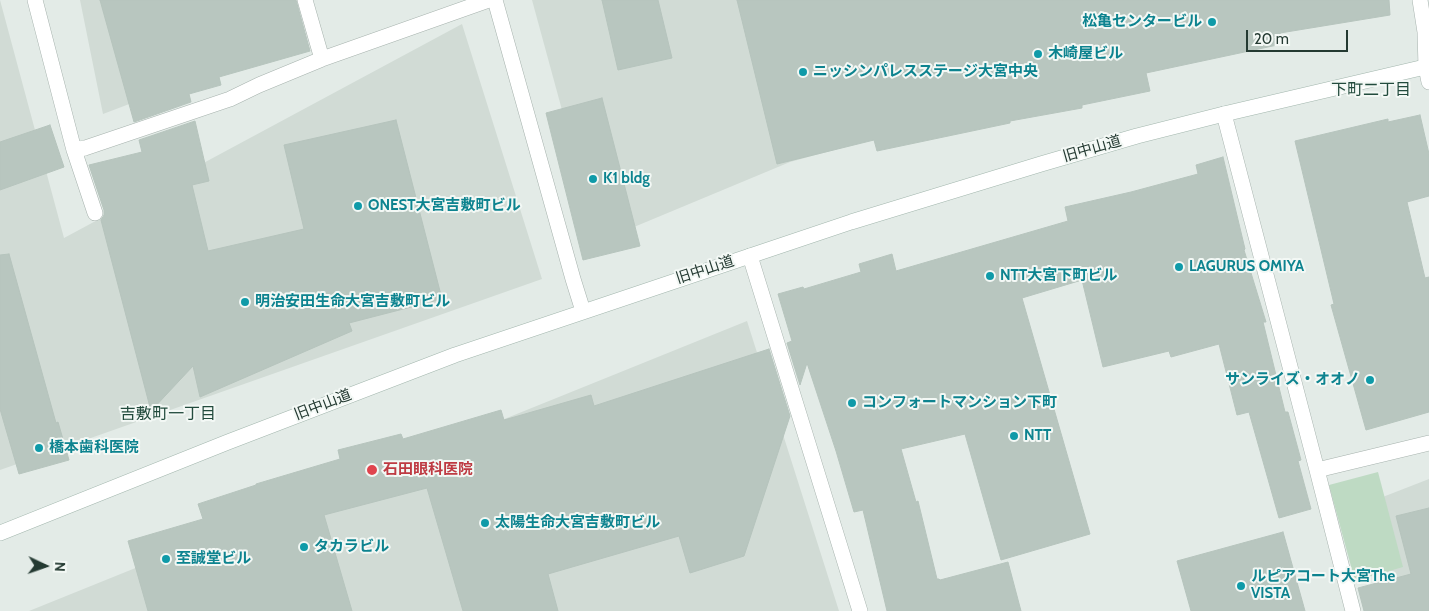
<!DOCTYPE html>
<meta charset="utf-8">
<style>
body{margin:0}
#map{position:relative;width:1429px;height:611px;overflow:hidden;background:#e3ebe7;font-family:Cabin,sans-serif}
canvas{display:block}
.north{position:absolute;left:20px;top:541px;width:50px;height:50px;-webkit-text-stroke:4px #f3f8f5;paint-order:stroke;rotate:93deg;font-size:14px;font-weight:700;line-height:20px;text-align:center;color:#243a32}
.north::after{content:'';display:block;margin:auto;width:18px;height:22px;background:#243a32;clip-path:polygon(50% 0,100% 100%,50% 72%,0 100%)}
.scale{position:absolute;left:1246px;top:30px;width:102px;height:22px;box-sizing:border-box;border:2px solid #243a32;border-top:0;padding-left:6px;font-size:15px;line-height:18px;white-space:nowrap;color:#243a32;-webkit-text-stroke:4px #f3f8f5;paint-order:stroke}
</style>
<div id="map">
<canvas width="1429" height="611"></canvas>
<div class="north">N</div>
<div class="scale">20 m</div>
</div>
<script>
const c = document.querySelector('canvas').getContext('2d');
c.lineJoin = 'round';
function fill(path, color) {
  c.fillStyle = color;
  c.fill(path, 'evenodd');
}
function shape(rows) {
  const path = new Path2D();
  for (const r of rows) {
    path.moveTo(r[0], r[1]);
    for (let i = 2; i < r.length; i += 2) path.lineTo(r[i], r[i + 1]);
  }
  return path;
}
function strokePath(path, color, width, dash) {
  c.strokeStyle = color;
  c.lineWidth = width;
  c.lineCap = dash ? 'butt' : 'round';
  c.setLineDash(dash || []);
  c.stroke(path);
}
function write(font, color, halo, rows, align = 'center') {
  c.font = font + ' Cabin,"Noto Sans JP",sans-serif';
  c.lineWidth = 4;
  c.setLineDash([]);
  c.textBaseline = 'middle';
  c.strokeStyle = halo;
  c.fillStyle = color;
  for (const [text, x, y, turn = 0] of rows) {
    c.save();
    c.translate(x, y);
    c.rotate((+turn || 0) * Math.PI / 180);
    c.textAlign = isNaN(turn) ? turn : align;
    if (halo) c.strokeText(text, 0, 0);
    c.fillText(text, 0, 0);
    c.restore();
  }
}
const built = shape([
 [0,0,64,238,462,24,542,279,0,470],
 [80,0,281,0,292,42,103,114],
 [532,0,1386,0,790,162,598,242],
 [747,321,839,611,29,611],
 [1429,479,1429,611,1386,611,1357,507]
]);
const green = shape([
 [1378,472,1403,567,1355,581,1329,485]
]);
const building = shape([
 [100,0,296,0,310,51,219,77,221,85,189,94,191,102,134,122,100,0],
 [602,0,658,0,672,58,618,70,602,0],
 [737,0,1389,0,1390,15,1280,33,1282,44,1146,73,1150,91,1082,105,1082,108,1010,121,1010,123,877,151,874,140,777,164,737,0],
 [602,98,640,246,583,260,546,113,602,98],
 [1420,115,1429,154,1429,196,1407,202,1425,278,1429,277,1429,412,1366,430,1331,305,1334,304,1295,141,1388,119,1388,122,1420,115],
 [396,120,442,299,349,323,352,331,200,397,193,366,151,411,101,220,104,215,104,210,89,165,142,152,139,140,195,121,209,181,192,185,208,251,304,229,284,145,396,120],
 [50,125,64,167,0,190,0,142,50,125],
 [1223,157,1245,249,1244,250,1266,322,1263,322,1285,412,1288,412,1301,460,1298,461,1311,509,1279,518,1249,412,1237,415,1219,344,1171,357,1169,351,1103,367,1082,280,1022,298,1090,534,1001,560,965,434,901,449,916,502,918,501,937,579,939,579,940,580,1008,562,1021,611,887,611,863,510,854,512,836,451,807,363,800,385,787,343,792,341,778,294,803,287,804,289,861,272,859,264,892,254,896,271,1068,221,1065,207,1131,192,1198,174,1196,165,1223,157],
 [9,254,56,423,58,422,69,460,19,474,0,409,0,255,9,254],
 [769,349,790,416,744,556,690,573,679,536,548,574,558,611,463,611,427,488,324,515,352,611,148,611,128,541,203,519,198,504,256,485,256,484,340,459,338,450,401,434,403,439,501,410,504,420,591,395,594,406,769,349],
 [1429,508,1429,611,1364,611,1358,588,1411,574,1396,516,1429,508],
 [1283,532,1305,611,1191,611,1177,561,1283,532]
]);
const street = shape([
 [35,0,74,150,95,213],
 [305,0,322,59],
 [495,0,573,279,583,311],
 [1420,0,1425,32,1426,67,1429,82],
 [1224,114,1317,470,1353,611],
 [74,150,85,148,230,99,259,85,322,59,489,0],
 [750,256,860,611],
 [1317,470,1429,443]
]);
const secondary = shape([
 [0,533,228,442,455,355,851,222,1041,164,1137,136,1224,114,1429,66]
]);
const markers = [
 [1212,22,5,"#0f9aa8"],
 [1038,54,5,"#0f9aa8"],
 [803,72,5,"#0f9aa8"],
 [593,179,5,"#0f9aa8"],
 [358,206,5,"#0f9aa8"],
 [1179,267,5,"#0f9aa8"],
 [990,276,5,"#0f9aa8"],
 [245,302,5,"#0f9aa8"],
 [1370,380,5,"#0f9aa8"],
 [852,403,5,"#0f9aa8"],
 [1014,436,5,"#0f9aa8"],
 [39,448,5,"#0f9aa8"],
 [372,470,6,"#e0444e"],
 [485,523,5,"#0f9aa8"],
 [304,547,5,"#0f9aa8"],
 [166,559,5,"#0f9aa8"],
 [1241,586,5,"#0f9aa8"]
];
const cultureNames = [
 ["松亀センタービル",1202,22,"right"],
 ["木崎屋ビル",1048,54],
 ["ニッシンパレスステージ大宮中央",813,72],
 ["K1 bldg",603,179],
 ["ONEST大宮吉敷町ビル",368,206],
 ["LAGURUS OMIYA",1189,267],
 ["NTT大宮下町ビル",1000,276],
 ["明治安田生命大宮吉敷町ビル",255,302],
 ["サンライズ・オオノ",1360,380,"right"],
 ["コンフォートマンション下町",862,403],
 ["NTT",1024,436],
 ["橋本歯科医院",49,448],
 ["太陽生命大宮吉敷町ビル",495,523],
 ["タカラビル",314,547],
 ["至誠堂ビル",176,559],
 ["ルピアコート大宮The",1251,577],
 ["VISTA",1251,594]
];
const streetNames = [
 ["旧中山道",1092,149,-16],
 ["旧中山道",705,270,-18],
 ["旧中山道",323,405,-21]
];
const healthNames = [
 ["石田眼科医院",383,470]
];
const neighbourhoodNames = [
 ["下町二丁目",1371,90],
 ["吉敷町一丁目",168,414]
];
fill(built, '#d1dbd5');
fill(green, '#bedac3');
fill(building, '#b8c6bf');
strokePath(building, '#b6c4bd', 1);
strokePath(street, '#a6b2ad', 16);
strokePath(secondary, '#a2b6ad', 16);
strokePath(street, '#fff', 15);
strokePath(secondary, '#fff', 15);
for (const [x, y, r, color] of markers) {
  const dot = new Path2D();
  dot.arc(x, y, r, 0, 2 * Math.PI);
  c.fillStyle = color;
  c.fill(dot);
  strokePath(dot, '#f3f8f5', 2);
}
write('bold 15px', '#0d838f', '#f3f8f5', cultureNames, 'left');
write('15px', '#243a32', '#f3f8f5', streetNames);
write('bold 15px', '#be3a42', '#f3f8f5', healthNames, 'left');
write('16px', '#224b3d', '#f3f8f5', neighbourhoodNames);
</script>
